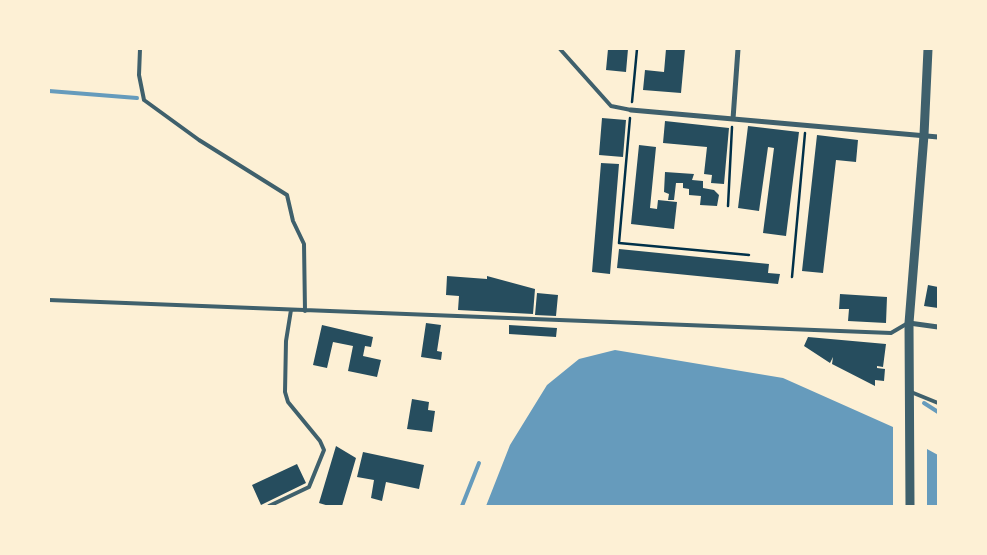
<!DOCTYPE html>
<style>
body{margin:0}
#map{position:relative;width:987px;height:555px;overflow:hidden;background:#fdf0d5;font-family:Karla,sans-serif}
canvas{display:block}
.frame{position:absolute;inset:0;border:50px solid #fdf0d5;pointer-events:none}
</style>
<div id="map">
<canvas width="987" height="555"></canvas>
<div class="frame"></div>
</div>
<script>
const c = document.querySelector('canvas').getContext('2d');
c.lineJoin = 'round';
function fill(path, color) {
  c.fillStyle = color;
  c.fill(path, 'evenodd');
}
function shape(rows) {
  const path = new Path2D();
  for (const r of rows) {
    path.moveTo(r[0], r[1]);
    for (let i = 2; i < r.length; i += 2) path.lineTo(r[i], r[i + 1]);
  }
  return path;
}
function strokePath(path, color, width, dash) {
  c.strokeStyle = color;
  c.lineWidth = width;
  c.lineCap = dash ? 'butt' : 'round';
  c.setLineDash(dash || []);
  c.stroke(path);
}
const water = shape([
 [615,350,783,378,893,427,893,506,486,506,510,445,547,385,579,359],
 [927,449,938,455,938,506,927,506]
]);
const stream = shape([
 [49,91,137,98],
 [924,403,938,412],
 [462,506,479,463]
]);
const building = shape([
 [608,49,628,49,626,72,606,70],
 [666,49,685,49,681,93,643,90,645,70,664,72],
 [602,118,626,120,623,157,599,155],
 [665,121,729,128,724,184,711,183,712,175,704,174,707,147,663,143],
 [748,126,799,132,786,236,763,233,774,148,768,147,759,211,738,208],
 [817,135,858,140,856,162,836,160,823,273,802,271],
 [639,145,656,147,650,208,657,209,658,200,677,202,674,229,631,224],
 [601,163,619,164,610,274,592,272],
 [665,172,694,174,692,180,703,181,703,188,714,190,719,195,717,206,700,205,701,196,689,195,689,189,683,188,683,183,676,183,674,200,668,200,669,194,664,192],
 [619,249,769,264,768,273,780,274,778,284,617,268],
 [447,276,487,279,487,276,535,289,533,314,458,310,459,296,446,295],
 [928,285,938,287,938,308,924,306],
 [537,293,558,295,556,316,535,315],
 [840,294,887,297,886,323,848,321,849,309,839,309],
 [426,323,441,325,437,351,442,352,441,360,421,357],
 [322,325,373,337,371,347,365,346,363,356,381,360,377,377,348,371,353,346,333,342,327,368,313,365],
 [509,325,557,328,556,337,509,334],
 [808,337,886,344,883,367,877,366,877,368,885,369,884,381,875,380,875,386,832,364,833,357,830,363,804,346],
 [412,399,429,402,428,410,435,411,432,432,407,429],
 [336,446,356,458,342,506,329,506,319,503],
 [363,452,424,465,419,489,386,482,382,501,371,498,374,480,357,477],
 [297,464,306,483,261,505,252,485]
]);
const path = shape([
 [632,102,637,49],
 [630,118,619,243,749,255],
 [728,206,732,127],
 [792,277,805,133]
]);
const service = shape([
 [140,49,139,75,144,100,199,140,287,195,293,221,304,244,305,311],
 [560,49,611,106,631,110],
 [49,300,891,333,908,323],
 [911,392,938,403],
 [269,506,309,487,324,450,320,441,288,402,285,392,286,341,291,310]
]);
const minor = shape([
 [631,110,938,137],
 [733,119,738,49],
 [909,323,938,327]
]);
const tertiary = shape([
 [910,506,909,323,924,135,928,49]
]);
fill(water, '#669bbc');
strokePath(stream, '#669bbc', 4);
fill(building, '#264d5e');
strokePath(path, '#003049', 2.5);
strokePath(service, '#3f606c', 4);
strokePath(minor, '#3f606c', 5);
strokePath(tertiary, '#3f606c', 9);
</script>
